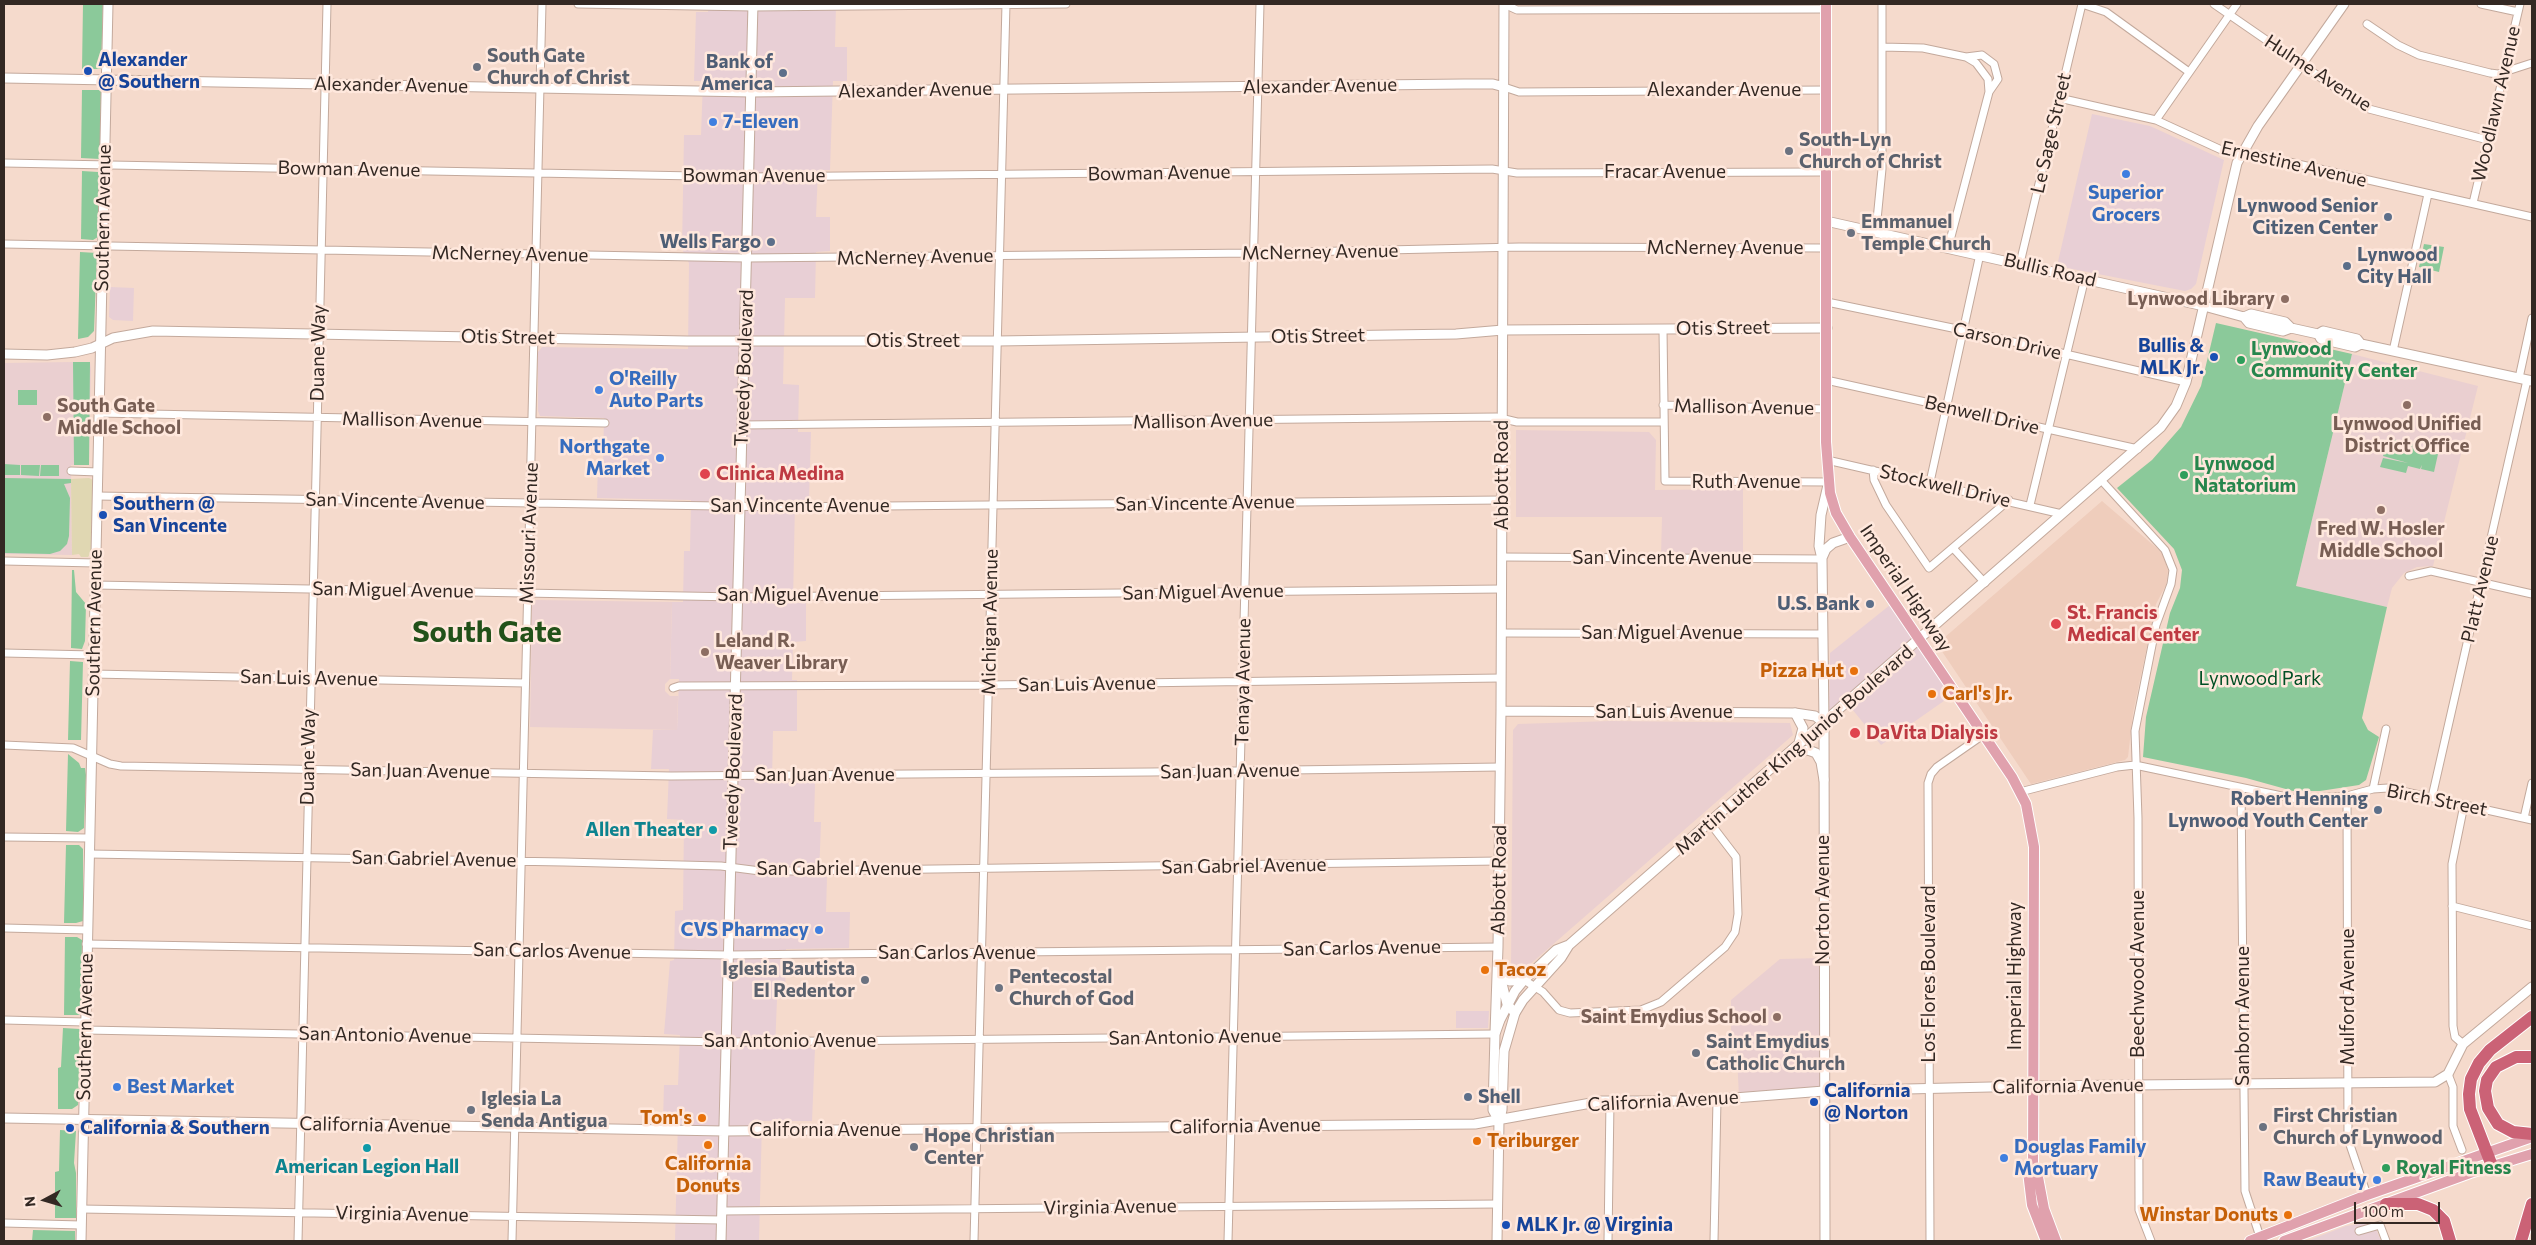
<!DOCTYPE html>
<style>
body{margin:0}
#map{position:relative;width:2536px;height:1245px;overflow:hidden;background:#f5dacc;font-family:Commissioner,sans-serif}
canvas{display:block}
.frame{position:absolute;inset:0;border:5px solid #332823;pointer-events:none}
.north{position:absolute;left:20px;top:1175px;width:50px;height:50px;-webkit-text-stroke:4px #ffe8dd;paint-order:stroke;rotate:264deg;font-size:14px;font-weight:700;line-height:20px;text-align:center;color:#332823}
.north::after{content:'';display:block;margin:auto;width:18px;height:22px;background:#332823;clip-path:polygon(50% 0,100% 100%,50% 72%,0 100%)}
.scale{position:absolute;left:2354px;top:1202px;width:86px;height:22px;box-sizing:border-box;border:2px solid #332823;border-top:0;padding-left:6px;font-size:15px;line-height:18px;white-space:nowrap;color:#332823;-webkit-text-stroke:4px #ffe8dd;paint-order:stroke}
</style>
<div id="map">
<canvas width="2536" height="1245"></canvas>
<div class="frame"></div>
<div class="north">N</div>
<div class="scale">100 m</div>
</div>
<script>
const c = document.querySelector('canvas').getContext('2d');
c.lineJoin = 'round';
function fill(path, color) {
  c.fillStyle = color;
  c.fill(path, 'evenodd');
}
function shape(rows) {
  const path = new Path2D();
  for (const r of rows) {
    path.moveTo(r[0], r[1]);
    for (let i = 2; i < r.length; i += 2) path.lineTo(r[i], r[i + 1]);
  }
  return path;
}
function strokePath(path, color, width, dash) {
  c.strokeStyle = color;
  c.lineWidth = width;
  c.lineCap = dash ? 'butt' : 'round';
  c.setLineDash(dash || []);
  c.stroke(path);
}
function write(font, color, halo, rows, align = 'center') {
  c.font = font + ' Commissioner,sans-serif';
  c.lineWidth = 5;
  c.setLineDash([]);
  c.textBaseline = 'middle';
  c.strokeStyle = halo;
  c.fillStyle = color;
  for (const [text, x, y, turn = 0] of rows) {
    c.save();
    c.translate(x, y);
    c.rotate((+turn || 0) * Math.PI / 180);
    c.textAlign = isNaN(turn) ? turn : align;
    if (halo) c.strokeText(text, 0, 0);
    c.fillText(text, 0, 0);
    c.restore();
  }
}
const commercial = shape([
 [709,4,836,4,835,47,847,47,847,81,833,81,830,170,818,170,816,217,830,217,830,251,816,252,815,298,785,298,783,384,799,385,798,432,811,432,809,500,795,501,793,603,806,603,806,641,793,642,792,680,797,680,797,731,773,731,772,782,815,783,814,822,821,822,819,877,827,877,826,912,850,912,849,948,786,949,785,998,777,999,775,1048,815,1048,812,1121,762,1121,759,1241,675,1241,678,1121,663,1121,664,1085,678,1085,680,1035,664,1034,670,961,674,960,675,911,683,910,684,820,667,819,669,769,651,769,653,730,677,730,679,679,670,679,672,602,683,602,684,551,690,551,691,500,597,498,598,464,603,464,604,418,540,416,538,411,538,352,542,347,688,349,689,263,682,249,684,135,701,135,703,81,694,81,696,12,708,12],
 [2092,114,2150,126,2224,160,2196,284,2191,289,2185,291,2057,266],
 [110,287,134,288,133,321,113,320,109,317],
 [1890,605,1951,696,1881,745,1844,699,1829,711,1830,653],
 [1456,1011,1489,1011,1488,1028,1456,1028],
 [2373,1222,2381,1241,2307,1241,2346,1226]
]);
const built = shape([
 [2102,501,2159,550,2164,556,2168,571,2166,585,2156,604,2133,713,2128,757,2125,760,2031,784,1937,644]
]);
const education = shape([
 [2352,354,2478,386,2433,566,2417,567,2404,573,2392,588,2387,607,2296,586],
 [73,362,90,362,91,369,89,465,71,465,72,555,4,554,4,363],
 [1516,430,1649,432,1656,440,1655,490,1743,489,1743,556,1661,556,1662,517,1516,517],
 [536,600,672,602,670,679,665,684,665,691,670,696,678,696,677,730,530,727,532,604],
 [1611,721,1790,723,1793,735,1519,974,1511,970,1513,730,1518,724],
 [1822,958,1823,1090,1739,1097,1736,1036,1731,1035,1731,1000,1780,959]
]);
const green = shape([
 [83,4,103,4,101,69,82,69],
 [82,90,101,90,100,159,81,158],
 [82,171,98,172,99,175,98,237,93,240,81,239],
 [2424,244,2444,247,2439,272,2419,267],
 [80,252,97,253,94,331,88,337,78,339],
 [2216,323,2352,354,2296,586,2387,607,2362,718,2368,730,2379,737,2366,780,2359,785,2320,791,2293,791,2246,778,2143,757,2146,717,2170,613,2180,588,2182,570,2174,549,2117,488,2152,460,2181,427,2201,386],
 [73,362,90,362,89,465,74,465],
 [18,390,37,390,37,405,18,405],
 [2388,438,2413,444,2412,448,2438,454,2434,472,2421,469,2422,465,2420,469,2408,466,2406,473,2380,467,2383,458,2408,463,2383,456],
 [4,464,20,465,20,475,4,475],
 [21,465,40,465,39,476,21,475],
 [41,465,59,465,59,476,40,476],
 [4,478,71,479,71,483,64,484,70,498,69,536,67,544,60,551,50,554,4,553],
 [72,570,74,570,76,592,86,604,85,641,82,649,71,648],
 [70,661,83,662,81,740,68,740],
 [68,754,79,763,81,768,85,768,86,775,84,828,78,832,66,831],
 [66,845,79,845,83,849,83,921,76,923,64,923],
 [65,937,77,937,82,940,81,1014,78,1015,64,1015],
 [63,1028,80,1029,78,1105,72,1109,58,1109,58,1068,61,1067],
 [60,1130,76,1131,74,1163,76,1173,76,1218,55,1218,55,1172,59,1171],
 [33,1230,75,1231,75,1241,32,1241]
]);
const sand = shape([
 [89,478,93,480,91,553,88,557,81,557,79,554,72,555,71,479]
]);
const minor = shape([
 [578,4,753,7,1066,4],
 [1504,4,1517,10,1826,9],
 [2082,4,2106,12,2189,72],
 [2214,4,2343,93,2369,109,2488,140],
 [2481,4,2518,12],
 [2367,24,2398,45,2419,55,2490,73,2498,74,2532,63],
 [1882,47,1923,48,1966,57,1976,63,1988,79,1989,92,1948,248],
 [1966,57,1982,55,1994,64,1998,79,1989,92],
 [1504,87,1519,92,1826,90],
 [2059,98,2156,120,2228,153,2258,155,2532,217],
 [2156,120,2237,4],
 [4,163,749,177,1492,169,1517,173,1826,172],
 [2473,203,2520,4],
 [1876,230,1882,169,1882,4],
 [4,244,747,258,1254,253,1519,247,1826,248],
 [2020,263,2082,4],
 [1827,302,1962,330,2186,382],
 [1663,329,1665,481,1828,482],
 [2393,351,2428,194],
 [2519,378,2532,318],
 [1826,380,2138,449],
 [1663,405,1826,409],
 [98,413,605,423],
 [742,425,1496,417,1517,422,1663,422],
 [1827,460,2062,514],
 [1873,470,1874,480,1886,505,1929,568,2009,500],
 [71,471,98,472],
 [2102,481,2165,550,2173,570,2171,584,2156,625,2135,731,2138,818,2139,1200,2139,1210,2151,1241],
 [1930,482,1980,254],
 [97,496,781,507,1502,500],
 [2030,505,2085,278],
 [1953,548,1985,583],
 [1502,557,1822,559],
 [4,561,96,563],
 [2409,576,2431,571,2532,594],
 [95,585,738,597,1502,589],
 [1501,633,1822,634],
 [4,653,93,655],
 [93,674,525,683],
 [673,688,679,686,988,685,1501,678],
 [4,745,73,748,110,764,121,766,671,776,1151,772,1500,767],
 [2241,788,2245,1191,2261,1240],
 [2373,789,2386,729],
 [2020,792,2117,767,2135,765,2296,799,2347,796,2373,789,2388,788,2532,820],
 [2347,796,2348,1139,2367,1195],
 [2432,797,2527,380],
 [2524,818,2532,783],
 [4,837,89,838],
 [89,854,564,862,721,866,760,871,794,871,1499,861],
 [2452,906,2532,926],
 [4,928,87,930],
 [86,944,728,955,1498,947],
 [1524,980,1543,992,1559,1010,1570,1013,1641,1010,1661,1002,1725,947,1735,932,1738,914,1736,857,1710,823],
 [4,1020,85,1022],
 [85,1030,726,1042,1495,1034],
 [2463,1044,2455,1037,2453,1026,2452,864,2464,805],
 [2448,1074,2453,1087,2453,1126,2462,1150],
 [81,1209,722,1220],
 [722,1211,1498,1204],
 [4,1223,81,1225],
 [2359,1231,2380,1225,2386,1241],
 [298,1241,327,4],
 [512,1241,542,4],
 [974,1241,1006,4],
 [1228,1241,1260,4],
 [1608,1241,1610,1101],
 [1714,1241,1717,1100],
 [1930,1241,1928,783,1931,774,1937,767,1983,735]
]);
const tertiary = shape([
 [4,78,751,92,1464,84,1493,84,1504,87],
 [1826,221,2204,306,2244,317,2249,323,2283,331,2291,328],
 [2244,317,2251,314,2285,322,2291,328,2318,334,2323,331,2357,339,2361,344],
 [2318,334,2321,339,2355,347,2361,344,2532,381],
 [1822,558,1826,549,1833,543,1850,537],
 [1501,711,1795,713,1815,716,1824,723],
 [1500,975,1507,1004,1515,1013],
 [1495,1033,1498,947,1501,711,1504,4],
 [2032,1086,2435,1082,2448,1074,2463,1044,2532,987],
 [81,1241,108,4],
 [1825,1241,1824,723,1822,559,1819,546,1821,515,1828,485]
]);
const secondary = shape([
 [4,354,47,355,75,352,92,348,113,338,153,331,687,341,997,341,1456,334,1503,330,1827,328],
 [1795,713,1803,728,1799,743],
 [1790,755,1808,750,1816,753,1821,762,1824,780],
 [1500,977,1510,981,1524,980],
 [4,1118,724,1131,1475,1124,1602,1101,1696,1101,1824,1091,2032,1086],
 [1499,1121,1493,1110,1495,1034,1500,1020,1515,991,1524,980,1556,950,1569,945],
 [721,1241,753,4],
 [1497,1241,1499,1121,1502,1110,1504,1051,1515,1013,1523,1000,1561,958,1569,945,2161,427,2176,406,2186,382,2237,163,2258,126,2344,4]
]);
const primary = shape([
 [1826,4,1826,442,1830,493,1836,513,1850,537,2012,777,2026,804,2034,847,2033,1168,2037,1172,2044,1209,2056,1241],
 [2033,1168,2028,1172,2032,1205,2046,1241],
 [2250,1241,2367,1195,2532,1137],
 [2284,1241,2470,1173,2532,1154]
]);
const motorway = shape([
 [2532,1057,2516,1057,2496,1067,2487,1080,2485,1091,2488,1108,2498,1124,2513,1132,2532,1134],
 [2492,1166,2470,1109,2469,1094,2471,1079,2479,1063,2490,1050,2532,1017],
 [2386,1204,2418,1204,2433,1210,2444,1221,2450,1241],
 [2521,1241,2532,1204]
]);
const markers = [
 [477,67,5,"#6b7280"],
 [88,71,5,"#1a4fb4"],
 [783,73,5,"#5c6f8a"],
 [713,122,5,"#3f7fe0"],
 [1789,151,5,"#6b7280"],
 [2126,174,5,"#3f7fe0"],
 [2388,217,5,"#5c6f8a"],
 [1851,233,5,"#6b7280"],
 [771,242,5,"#5c6f8a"],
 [2347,266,5,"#5c6f8a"],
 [2285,299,5,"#8d6e63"],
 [2214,357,5,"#1a4fb4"],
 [2241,360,5,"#2e9e5b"],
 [599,390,5,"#3f7fe0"],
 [2407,405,5,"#8d6e63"],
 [47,417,5,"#8d6e63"],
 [660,458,5,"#3f7fe0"],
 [705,474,6,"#e0444e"],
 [2184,475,5,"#2e9e5b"],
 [2381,510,5,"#8d6e63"],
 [103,515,5,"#1a4fb4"],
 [1870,604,5,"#5c6f8a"],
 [2056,624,6,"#e0444e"],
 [705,652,5,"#8d6e63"],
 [1854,671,5,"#e8710a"],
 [1932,694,5,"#e8710a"],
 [1855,733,6,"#e0444e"],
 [2378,810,5,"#5c6f8a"],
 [713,830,5,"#0f9aa8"],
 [819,930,5,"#3f7fe0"],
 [1485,970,5,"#e8710a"],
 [865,980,5,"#6b7280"],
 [999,988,5,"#6b7280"],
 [1777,1017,5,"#8d6e63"],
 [1696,1053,5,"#6b7280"],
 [117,1087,5,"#3f7fe0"],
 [1468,1097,5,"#5c6f8a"],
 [1814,1102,5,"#1a4fb4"],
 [471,1110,5,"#6b7280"],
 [702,1118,5,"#e8710a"],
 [2263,1127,5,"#6b7280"],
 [70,1128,5,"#1a4fb4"],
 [1477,1141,5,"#e8710a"],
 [708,1145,5,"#e8710a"],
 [914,1147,5,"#6b7280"],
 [367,1148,5,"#0f9aa8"],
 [2004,1158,5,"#3f7fe0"],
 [2386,1168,5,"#2e9e5b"],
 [2377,1180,5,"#3f7fe0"],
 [2288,1215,5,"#e8710a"],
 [1506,1225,5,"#1a4fb4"]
];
const worshipNames = [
 ["South Gate",487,56],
 ["Church of Christ",487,78],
 ["South-Lyn",1799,140],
 ["Church of Christ",1799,162],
 ["Emmanuel",1861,222],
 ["Temple Church",1861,244],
 ["Iglesia Bautista",855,969,"right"],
 ["El Redentor",855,991,"right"],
 ["Pentecostal",1009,977],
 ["Church of God",1009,999],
 ["Saint Emydius",1706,1042],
 ["Catholic Church",1706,1064],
 ["Iglesia La",481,1099],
 ["Senda Antigua",481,1121],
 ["First Christian",2273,1116],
 ["Church of Lynwood",2273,1138],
 ["Hope Christian",924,1136],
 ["Center",924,1158]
];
const transitNames = [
 ["Alexander",98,60],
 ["@ Southern",98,82],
 ["Bullis &",2204,346,"right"],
 ["MLK Jr.",2204,368,"right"],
 ["Southern @",113,504],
 ["San Vincente",113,526],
 ["California",1824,1091],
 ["@ Norton",1824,1113],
 ["California & Southern",80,1128],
 ["MLK Jr. @ Virginia",1516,1225]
];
const serviceNames = [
 ["Bank of",773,62],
 ["America",773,84],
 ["Lynwood Senior",2378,206],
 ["Citizen Center",2378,228],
 ["Wells Fargo",761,242],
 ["Lynwood",2357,255,"left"],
 ["City Hall",2357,277,"left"],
 ["U.S. Bank",1860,604],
 ["Robert Henning",2368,799],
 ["Lynwood Youth Center",2368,821],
 ["Shell",1478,1097,"left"]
];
const streetNames = [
 ["Hulme Avenue",2318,73,33],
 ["Alexander Avenue",391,85,1],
 ["Alexander Avenue",1320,86,-1],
 ["Alexander Avenue",915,90,-1],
 ["Alexander Avenue",1724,90],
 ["Woodlawn Avenue",2496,104,-77],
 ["Le Sage Street",2051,133,-77],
 ["Ernestine Avenue",2294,164,13],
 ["Bowman Avenue",349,169,1],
 ["Fracar Avenue",1665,172],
 ["Bowman Avenue",1159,173,-1],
 ["Bowman Avenue",754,176],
 ["Southern Avenue",103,218,-89],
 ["McNerney Avenue",1725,248],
 ["McNerney Avenue",1320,252,-1],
 ["McNerney Avenue",510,254,1],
 ["McNerney Avenue",915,257,-1],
 ["Bullis Road",2050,270,13],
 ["Otis Street",1723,328,-1],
 ["Otis Street",1318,336,-1],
 ["Otis Street",508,337,1],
 ["Otis Street",913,341],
 ["Carson Drive",2007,341,13],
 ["Duane Way",318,353,-89],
 ["Tweedy Boulevard",744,368,-88],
 ["Mallison Avenue",1744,407,1],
 ["Benwell Drive",1982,415,13],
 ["Mallison Avenue",412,420,1],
 ["Mallison Avenue",1203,421,-1],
 ["Abbott Road",1502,475,-90],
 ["Ruth Avenue",1746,482],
 ["Stockwell Drive",1945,486,13],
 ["San Vincente Avenue",395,501,1],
 ["San Vincente Avenue",1205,503,-1],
 ["San Vincente Avenue",800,506],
 ["Missouri Avenue",529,533,-88],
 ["San Vincente Avenue",1662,558],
 ["Imperial Highway",1906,588,56],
 ["Platt Avenue",2480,589,-77],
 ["San Miguel Avenue",393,590,1],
 ["San Miguel Avenue",1203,592,-1],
 ["San Miguel Avenue",798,595],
 ["Michigan Avenue",990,622,-89],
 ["Southern Avenue",94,623,-89],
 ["San Miguel Avenue",1662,633],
 ["San Luis Avenue",309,678,1],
 ["Tenaya Avenue",1243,682,-89],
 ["San Luis Avenue",1087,684,-1],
 ["San Luis Avenue",1664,712],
 ["Martin Luther King Junior Boulevard",1794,750,-41],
 ["Duane Way",308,757,-89],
 ["San Juan Avenue",420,771,1],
 ["San Juan Avenue",1230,771,-1],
 ["Tweedy Boulevard",733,772,-88],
 ["San Juan Avenue",825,775],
 ["Birch Street",2437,800,11],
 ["San Gabriel Avenue",434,859,1],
 ["San Gabriel Avenue",1244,866,-1],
 ["San Gabriel Avenue",839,869],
 ["Abbott Road",1499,880,-89],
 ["Norton Avenue",1823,900,-90],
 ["San Carlos Avenue",1362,948,-1],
 ["San Carlos Avenue",552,951,1],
 ["San Carlos Avenue",957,953],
 ["Los Flores Boulevard",1929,974,-90],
 ["Beechwood Avenue",2138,974,-90],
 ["Imperial Highway",2015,976,-90],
 ["Mulford Avenue",2348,997,-90],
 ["Sanborn Avenue",2243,1016,-90],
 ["Southern Avenue",85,1027,-89],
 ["San Antonio Avenue",385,1035,1],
 ["San Antonio Avenue",1195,1037,-1],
 ["San Antonio Avenue",790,1041],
 ["California Avenue",2068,1086,-1],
 ["California Avenue",1663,1101,-3],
 ["California Avenue",375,1125,1],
 ["California Avenue",1245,1126,-1],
 ["California Avenue",825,1130],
 ["Virginia Avenue",1110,1207,-1],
 ["Virginia Avenue",402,1214,1]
];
const shopNames = [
 ["7-Eleven",723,122],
 ["Superior",2126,193,"center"],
 ["Grocers",2126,215,"center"],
 ["O'Reilly",609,379],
 ["Auto Parts",609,401],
 ["Northgate",650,447,"right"],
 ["Market",650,469,"right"],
 ["CVS Pharmacy",809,930,"right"],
 ["Best Market",127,1087],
 ["Douglas Family",2014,1147],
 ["Mortuary",2014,1169],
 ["Raw Beauty",2367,1180,"right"]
];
const educationNames = [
 ["Lynwood Library",2275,299],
 ["South Gate",57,406,"left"],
 ["Middle School",57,428,"left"],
 ["Lynwood Unified",2407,424,"center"],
 ["District Office",2407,446,"center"],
 ["Fred W. Hosler",2381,529,"center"],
 ["Middle School",2381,551,"center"],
 ["Leland R.",715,641,"left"],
 ["Weaver Library",715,663,"left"],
 ["Saint Emydius School",1767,1017]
];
const leisureNames = [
 ["Lynwood",2251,349],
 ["Community Center",2251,371],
 ["Lynwood",2194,464],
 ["Natatorium",2194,486],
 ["Royal Fitness",2396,1168]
];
const healthNames = [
 ["Clinica Medina",716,474],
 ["St. Francis",2067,613],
 ["Medical Center",2067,635],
 ["DaVita Dialysis",1866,733]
];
const foodNames = [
 ["Pizza Hut",1844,671],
 ["Carl's Jr.",1942,694,"left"],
 ["Tacoz",1495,970,"left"],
 ["Tom's",692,1118],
 ["Teriburger",1487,1141,"left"],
 ["California",708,1164,"center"],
 ["Donuts",708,1186,"center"],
 ["Winstar Donuts",2278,1215]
];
const parkNames = [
 ["Lynwood Park",2260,679]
];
const cultureNames = [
 ["Allen Theater",703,830],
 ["American Legion Hall",367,1167,"center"]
];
const townNames = [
 ["South Gate",487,632]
];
fill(commercial, '#e8cfd5');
fill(built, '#efcdbc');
fill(education, '#eacfd0');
fill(green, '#8bc99a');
fill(sand, '#e0d7b2');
strokePath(minor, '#c3a99c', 9);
strokePath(tertiary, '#c3a99c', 11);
strokePath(secondary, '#c3a99c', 11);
strokePath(primary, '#fff', 12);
strokePath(motorway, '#fff', 14);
strokePath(minor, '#fff', 7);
strokePath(tertiary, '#fff', 9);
strokePath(secondary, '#fff', 9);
strokePath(primary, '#e0a1ad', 10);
strokePath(motorway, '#cb6276', 12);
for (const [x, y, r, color] of markers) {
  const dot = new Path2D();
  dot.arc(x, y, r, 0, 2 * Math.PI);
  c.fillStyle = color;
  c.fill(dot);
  strokePath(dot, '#ffe8dd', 2);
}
write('bold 19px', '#5b616d', '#ffe8dd', worshipNames, 'left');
write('bold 19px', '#164399', '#ffe8dd', transitNames, 'left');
write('bold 19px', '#4e5e75', '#ffe8dd', serviceNames, 'right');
write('19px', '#332823', '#ffe8dd', streetNames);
write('bold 19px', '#366cbe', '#ffe8dd', shopNames, 'left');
write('bold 19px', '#785e54', '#ffe8dd', educationNames, 'right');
write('bold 19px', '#27864d', '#ffe8dd', leisureNames, 'left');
write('bold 19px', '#be3a42', '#ffe8dd', healthNames, 'left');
write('bold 19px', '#c56008', '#ffe8dd', foodNames, 'right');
write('19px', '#004f24', '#ffe8dd', parkNames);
write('bold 19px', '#0d838f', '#ffe8dd', cultureNames, 'right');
write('bold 29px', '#225119', '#ffe8dd', townNames);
</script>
